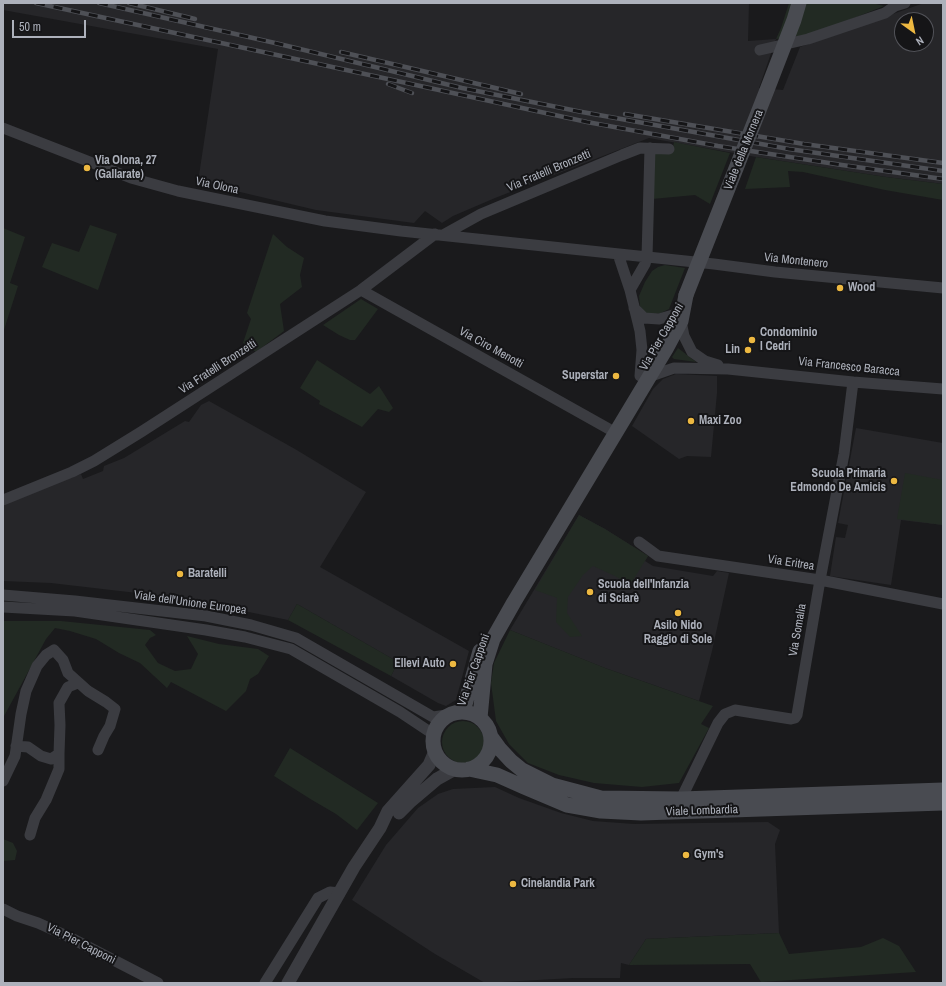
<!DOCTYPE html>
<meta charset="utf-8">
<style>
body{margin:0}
#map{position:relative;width:946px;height:986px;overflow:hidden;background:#1a1a1c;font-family:"Archivo Narrow",sans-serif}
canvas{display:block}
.frame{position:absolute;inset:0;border:4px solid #adb1bb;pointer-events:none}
.north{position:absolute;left:894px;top:12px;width:40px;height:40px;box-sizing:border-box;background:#151517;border:1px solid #525359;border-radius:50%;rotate:147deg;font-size:11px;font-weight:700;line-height:16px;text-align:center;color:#adb1bb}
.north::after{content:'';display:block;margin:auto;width:14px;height:18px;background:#edb841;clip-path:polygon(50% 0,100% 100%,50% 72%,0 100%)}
.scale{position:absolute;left:12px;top:20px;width:74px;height:18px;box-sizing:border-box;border:2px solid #adb1bb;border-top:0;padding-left:5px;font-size:12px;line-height:14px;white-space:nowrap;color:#adb1bb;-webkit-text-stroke:3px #151517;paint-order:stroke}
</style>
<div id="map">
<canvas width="946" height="986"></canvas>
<div class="frame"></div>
<div class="north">N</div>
<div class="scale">50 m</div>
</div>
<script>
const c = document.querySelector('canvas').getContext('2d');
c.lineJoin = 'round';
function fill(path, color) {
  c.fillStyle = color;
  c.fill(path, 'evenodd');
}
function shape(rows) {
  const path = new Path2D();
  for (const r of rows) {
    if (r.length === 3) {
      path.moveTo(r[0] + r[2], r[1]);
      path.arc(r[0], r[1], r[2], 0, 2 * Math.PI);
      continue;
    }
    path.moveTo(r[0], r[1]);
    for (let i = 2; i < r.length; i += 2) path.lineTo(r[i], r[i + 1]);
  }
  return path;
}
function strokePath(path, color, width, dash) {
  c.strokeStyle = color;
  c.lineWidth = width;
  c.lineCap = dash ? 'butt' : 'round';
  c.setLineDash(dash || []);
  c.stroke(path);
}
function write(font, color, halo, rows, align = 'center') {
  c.font = font + ' "Archivo Narrow",sans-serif';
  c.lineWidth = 4;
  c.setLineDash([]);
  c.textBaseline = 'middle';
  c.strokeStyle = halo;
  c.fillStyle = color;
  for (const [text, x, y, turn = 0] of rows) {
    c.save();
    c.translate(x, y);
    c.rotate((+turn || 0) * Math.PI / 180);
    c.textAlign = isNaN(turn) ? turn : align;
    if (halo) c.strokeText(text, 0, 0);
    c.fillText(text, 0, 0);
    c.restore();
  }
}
const built = shape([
 [3,3,749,3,748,41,776,39,759,88,783,90,800,47,924,3,943,3,943,184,886,177,756,157,649,138,495,198,453,216,442,223,425,211,414,223,316,210,198,182,218,49,3,10],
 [902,20,926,20,926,44,902,44],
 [676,374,717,376,717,393,711,457,687,456,679,459,632,426,653,389,663,379],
 [209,401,295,449,366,492,320,567,469,651,456,700,446,706,438,703,391,676,398,662,297,604,288,620,180,598,51,583,3,581,3,505,67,479,81,474,83,479,103,471,104,466,124,458,185,421,189,422,201,405],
 [856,428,943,443,943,525,901,520,891,585,830,576,836,537,845,538,848,525,838,523],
 [579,515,605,529,648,556,645,561,653,566,713,576,717,571,729,573,712,651,699,701,605,668,510,630],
 [495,787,519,798,561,813,593,821,634,824,768,822,780,830,775,844,779,933,646,939,629,965,621,963,620,978,573,978,485,983,435,954,352,900,386,845,418,808,438,794,453,789]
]);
const green = shape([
 [789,3,872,3,884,6,819,32,807,35,776,39,781,28],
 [674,142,730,153,710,204,695,195,652,199,653,154,672,152],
 [756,157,886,177,943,184,943,200,885,190,803,172,788,171,790,187,745,189],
 [90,225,117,234,98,290,42,267,52,243,79,252],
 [3,228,25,237,10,283,18,286,3,333],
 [273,234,287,247,304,258,300,275,302,287,280,304,284,331,256,352,243,343,251,319,247,313],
 [665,265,685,268,669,309,661,313,653,314,645,313,640,306,639,296,645,282,652,271,658,267],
 [361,299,378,309,355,340,350,340,339,335,323,325],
 [678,348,696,362,674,359,672,357],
 [317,360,370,394,379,386,393,408,389,412,378,409,362,427,319,404,320,401,300,388],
 [905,473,943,480,943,525,897,519],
 [579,515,605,529,648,556,630,585,615,576,593,566,583,575,568,597,567,613,582,636,570,637,556,622,557,598,535,590],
 [297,604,398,662,391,676,288,620],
 [3,621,61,621,150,630,156,635,150,638,145,645,158,663,175,671,191,669,198,654,187,636,219,644,258,649,269,656,258,674,250,679,246,691,226,711,171,682,167,688,140,663,119,653,96,639,70,631,55,628,46,639,3,718],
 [510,630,605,668,713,706,701,724,709,728,679,783,642,787,594,783,559,775,528,763,509,744,496,721,491,683,494,663],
 [463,742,21],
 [290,748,378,803,357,830,336,814,312,800,274,776],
 [3,839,13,843,17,851,15,860,3,861],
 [779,933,789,954,861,947,883,938,899,946,916,972,761,982,750,964,629,965,646,939]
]);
const minor = shape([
 [760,50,808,39,885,13,895,6,905,3],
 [3,128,131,178,178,191,325,221,401,231,714,264,775,272,943,288],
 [443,235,481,214,622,155,640,148,669,149],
 [618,254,630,290,640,331,642,350,640,376],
 [361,290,609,429],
 [630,290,645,264,647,257,650,148],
 [634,308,644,318,659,319,673,315],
 [681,321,684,336,692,352,705,361,718,365],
 [651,376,674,368,728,369,853,382,943,389],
 [3,500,72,472,94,461,141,432,361,290,435,234],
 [639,542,658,556,820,580,943,604],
 [3,595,75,601,206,616,251,625,296,638,433,717,447,715],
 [3,607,75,611,206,630,245,637,291,649,400,712,433,734],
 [16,746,28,747,41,756,51,759,59,754,60,725,59,703,68,687,78,683],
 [3,781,15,756,21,714,26,691,37,666,46,655,54,650,63,660,68,673,88,691,106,702,115,709,110,726,104,736,98,750],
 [681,799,718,723,725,714,735,710,791,719,795,718,797,715,820,580,844,454,853,382],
 [30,835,35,818,46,800,59,769,59,754],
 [3,909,17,916,38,923,69,937,158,983],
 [265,983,318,898,330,892,340,893]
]);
const tertiary = shape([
 [399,813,411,801,437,779,455,769],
 [288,983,354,867,380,828,388,811,429,765,435,751]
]);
const secondary = shape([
 [460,711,464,708,480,651],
 [462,741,29],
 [480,718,485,664,493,639,514,602,666,349,681,321,686,295],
 [491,737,499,748,511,761,522,770,552,785,601,798,681,799,943,790],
 [469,769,497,775,524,787,567,805,601,811,641,813,943,803]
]);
const rail = shape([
 [36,3,587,122,718,146,842,165,943,179],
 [99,3,275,43,462,88,582,112,789,149,943,171],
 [129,3,195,19],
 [341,52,521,94],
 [388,84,412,93],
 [625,114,804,144,943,163]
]);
const secondaryBridge = shape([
 [686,295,767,90,794,20,799,3]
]);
const markers = [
 [87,168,4,"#edb841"],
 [840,288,4,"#edb841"],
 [752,340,4,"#edb841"],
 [748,350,4,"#edb841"],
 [616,376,4,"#edb841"],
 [691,421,4,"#edb841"],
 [894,481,4,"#edb841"],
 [180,574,4,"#edb841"],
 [590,592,4,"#edb841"],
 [678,613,4,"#edb841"],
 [453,664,4,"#edb841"],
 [686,855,4,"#edb841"],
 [513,884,4,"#edb841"]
];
const streetNames = [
 ["Viale della Mornera",744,150,-68],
 ["Via Fratelli Bronzetti",549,171,-23],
 ["Via Olona",217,186,12],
 ["Via Montenero",796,261,6],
 ["Via Pier Capponi",662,337,-60],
 ["Via Ciro Menotti",491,348,29],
 ["Via Fratelli Bronzetti",218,367,-33],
 ["Via Francesco Baracca",849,367,6],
 ["Via Eritrea",791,563,9],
 ["Viale dell'Unione Europea",190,603,8],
 ["Via Somalia",798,630,-80],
 ["Via Pier Capponi",474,670,-71],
 ["Viale Lombardia",702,811,-2],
 ["Via Pier Capponi",81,944,27]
];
const poiNames = [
 ["Via Olona, 27",95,161],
 ["(Gallarate)",95,175],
 ["Wood",848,288],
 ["Condominio",760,333],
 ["I Cedri",760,347],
 ["Lin",740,350,"right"],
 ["Superstar",608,376,"right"],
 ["Maxi Zoo",699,421],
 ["Scuola Primaria",886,474,"right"],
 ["Edmondo De Amicis",886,488,"right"],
 ["Baratelli",188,574],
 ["Scuola dell'Infanzia",598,585],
 ["di Sciarè",598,599],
 ["Asilo Nido",678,626,"center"],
 ["Raggio di Sole",678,640,"center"],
 ["Ellevi Auto",445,664,"right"],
 ["Gym's",694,855],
 ["Cinelandia Park",521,884]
];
fill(built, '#262629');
fill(green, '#222a23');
strokePath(minor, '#3b3c41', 11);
strokePath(tertiary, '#3b3c41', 13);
strokePath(secondary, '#494b51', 15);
strokePath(rail, '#4e5056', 4.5);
strokePath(rail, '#151517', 3, [9]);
strokePath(secondaryBridge, '#494b51', 15);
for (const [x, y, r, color] of markers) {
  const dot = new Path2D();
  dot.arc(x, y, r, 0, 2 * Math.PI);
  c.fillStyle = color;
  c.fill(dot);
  strokePath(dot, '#151517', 1.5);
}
write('12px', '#adb1bb', '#151517', streetNames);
write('bold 12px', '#adb1bb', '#151517', poiNames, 'left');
</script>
